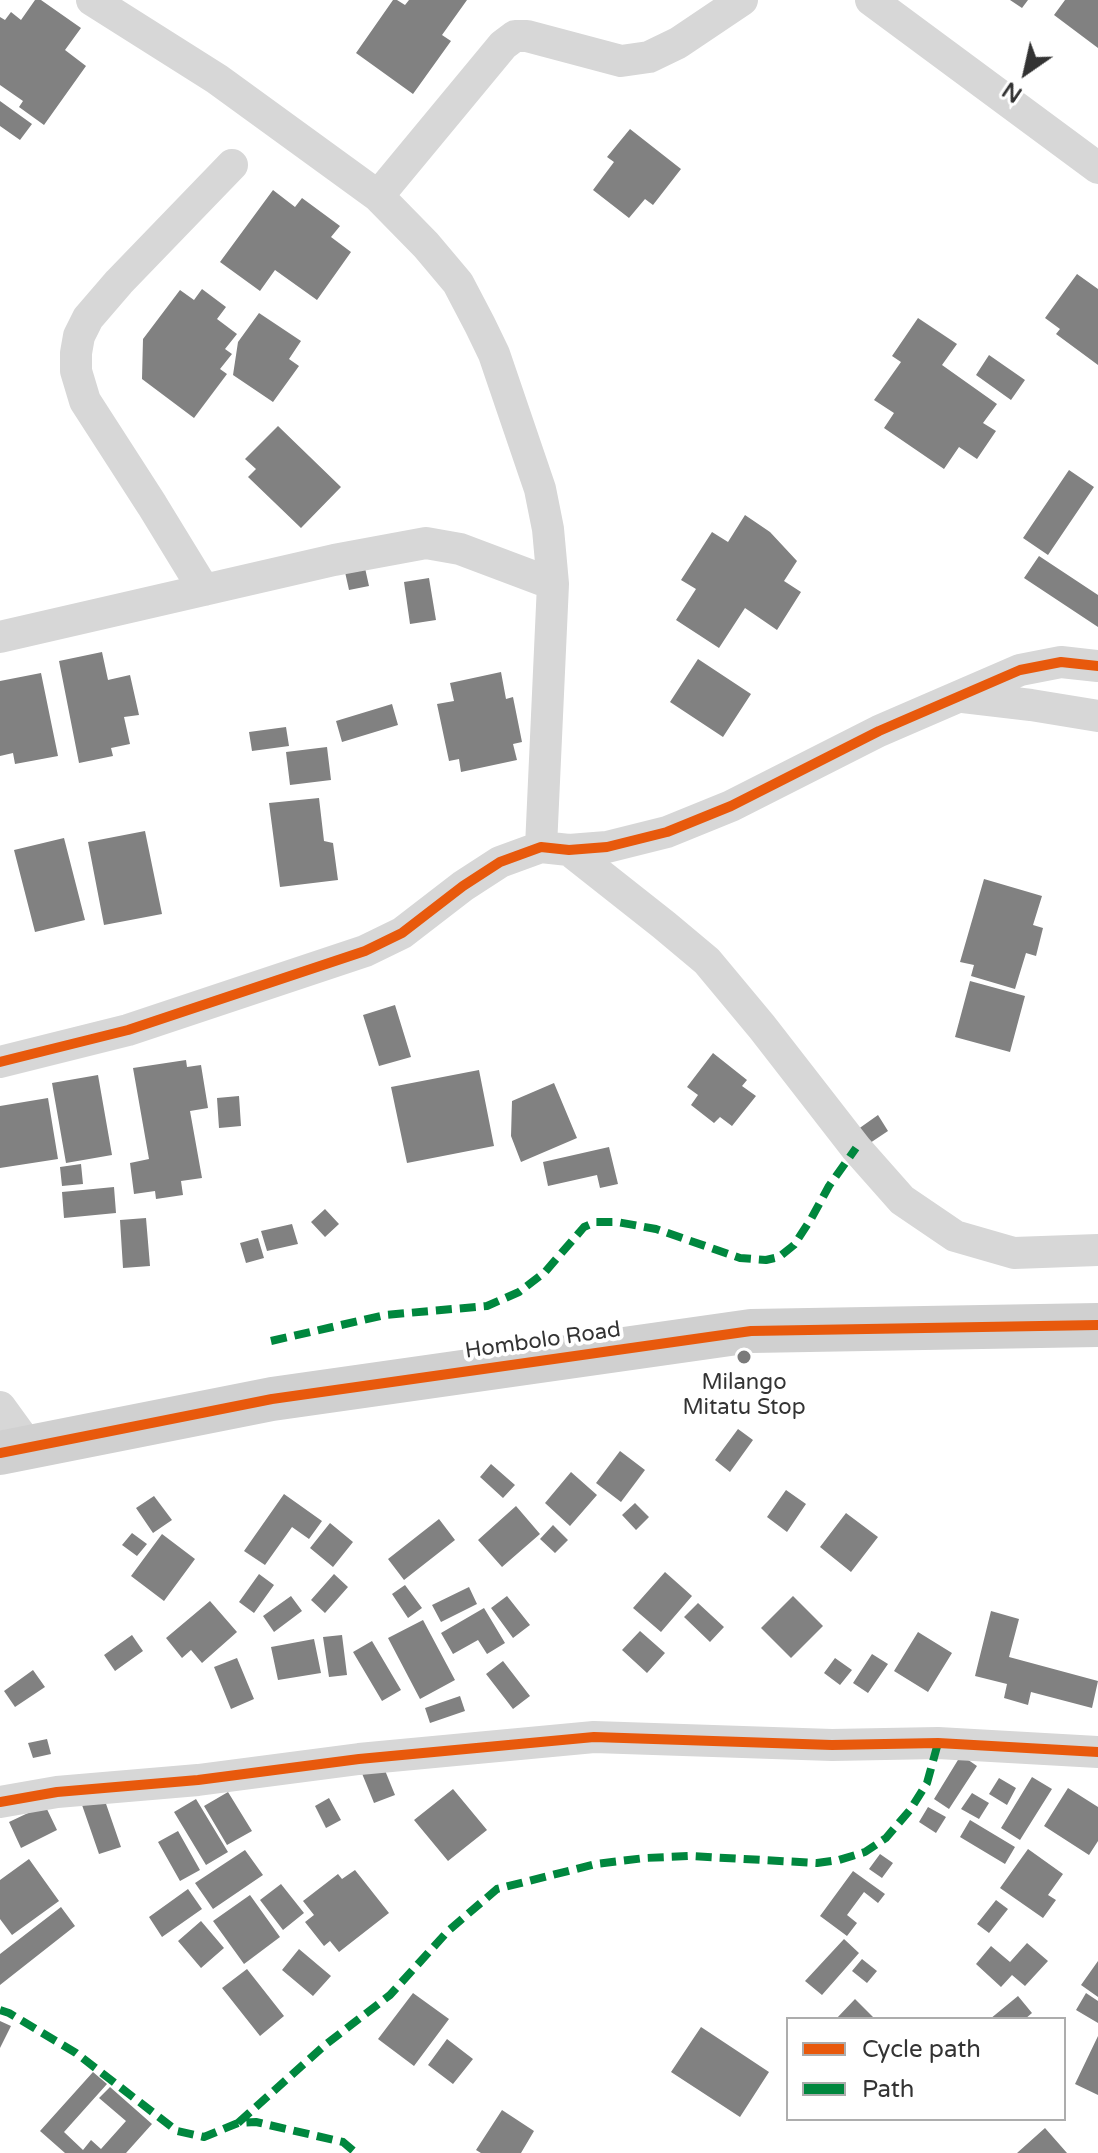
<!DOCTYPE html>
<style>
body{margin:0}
#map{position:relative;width:1098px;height:2153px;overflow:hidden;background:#fff;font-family:"Varela Round",sans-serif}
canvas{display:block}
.legend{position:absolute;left:786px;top:2017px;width:280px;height:104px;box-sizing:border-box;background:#fff;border:2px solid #adadad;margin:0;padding:10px 14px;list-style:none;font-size:24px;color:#333}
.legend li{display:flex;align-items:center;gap:16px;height:40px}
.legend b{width:40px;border:2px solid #adadad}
.north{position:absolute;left:986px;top:32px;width:80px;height:80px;-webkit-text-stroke:6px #fff;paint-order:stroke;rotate:214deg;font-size:22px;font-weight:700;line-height:32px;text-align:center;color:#333}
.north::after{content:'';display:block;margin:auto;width:28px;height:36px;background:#333;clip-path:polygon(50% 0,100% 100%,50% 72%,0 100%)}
</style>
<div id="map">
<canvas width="1098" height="2153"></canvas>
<ul class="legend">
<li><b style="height:10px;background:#e8590c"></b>Cycle path</li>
<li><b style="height:10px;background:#00873e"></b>Path</li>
</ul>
<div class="north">N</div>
</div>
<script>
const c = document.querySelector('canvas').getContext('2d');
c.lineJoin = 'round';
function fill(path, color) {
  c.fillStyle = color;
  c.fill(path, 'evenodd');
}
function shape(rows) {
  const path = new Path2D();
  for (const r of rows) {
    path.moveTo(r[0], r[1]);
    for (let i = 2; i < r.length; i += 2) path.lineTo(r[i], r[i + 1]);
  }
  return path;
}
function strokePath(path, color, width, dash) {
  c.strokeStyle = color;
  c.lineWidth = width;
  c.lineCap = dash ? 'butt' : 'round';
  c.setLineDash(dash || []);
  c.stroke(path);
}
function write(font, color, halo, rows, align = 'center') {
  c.font = font + ' "Varela Round",sans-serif';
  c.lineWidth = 8;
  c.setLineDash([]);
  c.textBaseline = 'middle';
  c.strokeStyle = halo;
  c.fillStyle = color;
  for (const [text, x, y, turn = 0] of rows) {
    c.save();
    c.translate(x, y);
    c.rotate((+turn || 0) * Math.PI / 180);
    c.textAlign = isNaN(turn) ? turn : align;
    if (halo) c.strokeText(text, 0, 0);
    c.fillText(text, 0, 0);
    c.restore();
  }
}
const building = shape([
 [35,0,41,0,81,28,65,50,86,66,44,125,19,107,23,101,0,85,0,17,5,20,11,12,21,20],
 [393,0,397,0,405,5,409,0,467,0,442,35,451,41,413,94,356,53],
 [1010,0,1028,0,1022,8],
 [1065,0,1098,0,1098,48,1054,15],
 [0,101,32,124,20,140,0,126],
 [630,129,681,169,653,205,645,199,629,218,593,190,614,162,607,157],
 [273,190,295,207,302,198,340,226,331,237,351,252,317,300,275,270,260,291,220,262],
 [1077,274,1098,289,1098,365,1056,334,1060,329,1045,318],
 [202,289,226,307,217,319,237,334,225,349,232,354,220,369,227,374,194,418,142,379,143,339,180,290,194,300],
 [259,313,301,341,289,359,299,366,273,402,233,375,238,342],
 [918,318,957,344,942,365,997,404,983,423,996,431,977,459,959,447,944,469,884,428,894,413,874,400,901,362,892,356],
 [989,355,1025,380,1011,400,976,375],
 [278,426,341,487,301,528,248,477,256,469,245,459],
 [1069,470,1094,487,1048,555,1023,538],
 [745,515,770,532,797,561,784,581,801,592,777,630,745,608,719,648,676,620,696,589,681,580,712,532,728,542],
 [1039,556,1098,595,1098,627,1024,578],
 [365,568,369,586,349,590,345,572],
 [429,578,436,620,410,624,404,582],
 [102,652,108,680,130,675,139,715,124,717,130,744,111,748,113,756,79,763,59,661],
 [698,659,751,694,723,737,670,702],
 [501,672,506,699,513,697,522,742,513,744,517,760,461,772,459,759,449,761,437,704,454,701,450,683],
 [41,673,58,756,15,764,13,753,0,756,0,681],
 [392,704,398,725,342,742,336,721],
 [286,727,289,746,252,751,249,732],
 [327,747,331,780,290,785,286,752],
 [319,798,324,841,333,843,338,880,280,887,269,803],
 [145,831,162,914,104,925,88,842],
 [64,838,85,920,35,932,14,850],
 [984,879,1042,896,1033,925,1043,928,1036,956,1026,953,1015,989,971,976,974,965,960,962],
 [970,981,1025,996,1010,1052,955,1037],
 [395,1005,411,1057,379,1066,363,1015],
 [713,1053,747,1080,742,1086,756,1096,732,1126,720,1117,714,1123,691,1105,698,1095,687,1087],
 [186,1060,187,1067,201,1065,208,1108,190,1111,202,1178,181,1181,183,1195,156,1199,155,1191,134,1194,130,1163,149,1159,133,1068],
 [479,1070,494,1146,407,1163,391,1087],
 [98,1075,112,1155,66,1163,52,1083],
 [554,1083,577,1138,521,1162,511,1136,512,1101],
 [239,1096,241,1126,219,1128,217,1098],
 [48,1098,58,1159,0,1168,0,1106],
 [878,1115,888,1131,864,1147,854,1132],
 [609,1147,618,1184,600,1188,597,1175,548,1186,543,1162],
 [81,1164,83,1184,62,1186,60,1167],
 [114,1187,116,1213,64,1218,62,1192],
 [325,1209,339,1224,325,1237,311,1222],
 [146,1218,150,1266,123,1268,120,1220],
 [292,1224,298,1244,267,1251,261,1231],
 [258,1238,264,1258,246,1263,240,1243],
 [738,1429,753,1440,730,1472,715,1460],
 [620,1451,645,1470,621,1502,596,1483],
 [491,1464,515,1485,503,1498,480,1477],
 [571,1472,597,1495,570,1526,545,1503],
 [786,1490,806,1504,787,1532,767,1517],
 [284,1494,322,1521,309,1539,292,1527,265,1565,244,1551],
 [154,1496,172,1520,153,1533,136,1508],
 [635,1503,649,1517,636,1530,622,1515],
 [516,1506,540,1534,502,1567,478,1540],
 [846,1513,878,1537,851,1572,820,1547],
 [439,1519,455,1540,404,1580,388,1559],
 [330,1523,353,1542,333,1567,310,1548],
 [553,1525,568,1540,555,1553,540,1539],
 [132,1533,147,1544,137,1556,122,1545],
 [162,1534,195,1559,164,1601,131,1576],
 [665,1572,692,1596,661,1632,633,1608],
 [259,1574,274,1585,254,1613,239,1602],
 [334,1574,348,1587,325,1613,311,1600],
 [405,1585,422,1608,408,1618,392,1594],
 [469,1587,477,1604,441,1622,432,1605],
 [291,1596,302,1611,274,1632,263,1616],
 [507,1596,530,1625,513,1638,491,1608],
 [793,1596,823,1626,791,1658,761,1628],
 [210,1601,237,1632,202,1663,191,1650,182,1658,166,1638],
 [698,1603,724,1627,710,1642,684,1617],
 [484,1608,505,1643,487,1654,478,1640,453,1654,441,1633],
 [991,1611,1019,1619,1009,1657,1098,1681,1092,1708,1031,1692,1028,1705,1004,1698,1007,1684,975,1676],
 [423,1620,455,1680,420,1699,388,1638],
 [640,1631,665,1653,647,1673,622,1650],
 [918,1632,952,1653,928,1692,894,1671],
 [132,1635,143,1651,115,1671,104,1655],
 [342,1635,347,1675,329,1677,323,1637],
 [314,1639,321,1673,278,1680,271,1647],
 [372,1641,401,1690,382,1701,353,1652],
 [872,1654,888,1664,868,1693,853,1683],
 [237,1658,254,1699,231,1709,214,1667],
 [835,1658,852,1670,840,1685,824,1673],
 [503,1661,530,1696,513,1709,486,1674],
 [33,1670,45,1687,15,1707,4,1691],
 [460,1696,465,1711,430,1723,425,1708],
 [47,1739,51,1754,33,1758,28,1743],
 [961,1755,977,1766,949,1809,934,1799],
 [382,1763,395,1795,374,1803,361,1771],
 [1032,1777,1052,1789,1020,1840,1001,1828],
 [999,1778,1016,1788,1007,1805,989,1794],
 [1068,1788,1098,1807,1098,1841,1089,1855,1044,1826],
 [453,1789,487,1830,448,1861,414,1820],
 [228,1792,252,1831,227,1845,204,1806],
 [972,1793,989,1803,979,1819,961,1809],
 [104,1798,121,1847,99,1854,82,1805],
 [329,1798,341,1820,326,1828,315,1806],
 [196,1799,228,1852,206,1865,174,1812],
 [45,1805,57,1830,21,1848,9,1822],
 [928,1807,946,1817,936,1833,919,1822],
 [970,1820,1015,1847,1005,1864,960,1837],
 [178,1831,200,1870,180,1881,158,1842],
 [1028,1849,1063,1874,1048,1895,1056,1900,1043,1918,1000,1888],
 [245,1850,263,1875,213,1909,195,1883],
 [880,1854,893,1863,882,1878,869,1869],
 [29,1859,59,1901,12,1935,0,1919,0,1880],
 [355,1870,389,1913,339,1952,330,1941,324,1946,305,1922,314,1915,303,1901,338,1874,342,1879],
 [853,1871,885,1894,878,1903,864,1892,847,1915,857,1923,847,1936,820,1916],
 [281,1884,304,1913,283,1930,260,1900],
 [188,1889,202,1909,162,1937,149,1917],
 [250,1895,280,1937,244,1964,213,1921],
 [996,1900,1008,1909,989,1933,977,1924],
 [61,1907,75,1926,0,1985,0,1954],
 [201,1921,224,1948,201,1968,178,1941],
 [844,1939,859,1953,822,1995,805,1981],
 [1027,1943,1048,1961,1025,1986,1012,1975,1001,1987,976,1964,991,1946,1010,1962],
 [299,1949,331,1976,313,1996,282,1970],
 [862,1959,877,1971,867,1983,852,1971],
 [1098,1961,1098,1997,1081,1985],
 [247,1969,284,2016,260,2036,222,1988],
 [413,1993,449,2019,414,2066,378,2039],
 [1086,1993,1098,2001,1098,2023,1076,2010],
 [1018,1996,1032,2013,1025,2019,990,2019],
 [855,1999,875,2019,836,2019],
 [0,2021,11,2026,0,2048],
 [701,2027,769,2072,740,2117,671,2072],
 [1098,2036,1098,2095,1075,2084],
 [447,2039,473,2059,453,2084,428,2065],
 [93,2072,107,2084,64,2132,83,2150,91,2140,101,2149,126,2121,99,2098,110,2087,152,2124,126,2153,65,2153,40,2131],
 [502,2110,534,2131,521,2153,481,2153,476,2150],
 [1045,2128,1067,2153,1017,2153]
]);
const street = shape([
 [92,0,217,79,378,196,426,245,458,283,480,325,494,354,540,489,548,529,553,584,541,847],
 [871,0,1098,168],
 [378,196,503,45,515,36,527,36,621,61,649,57,678,43,742,0],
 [204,590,152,505,85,401,76,371,76,353,79,336,88,318,119,282,232,165],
 [0,637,334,560,426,543,460,549,553,584],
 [963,697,1031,705,1098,716],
 [569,850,664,925,707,961,762,1027,856,1148,902,1200,955,1236,1014,1253,1098,1250],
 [0,1062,128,1030,365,951,402,933,463,886,500,862,541,847,569,850,607,847,667,832,731,806,879,731,1020,670,1061,662,1098,666],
 [0,1407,29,1447],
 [0,1802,57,1792,198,1780,359,1759,594,1737,832,1745,938,1743,1098,1752]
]);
const secondary = shape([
 [0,1453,272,1399,751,1331,1098,1325]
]);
const quiet = shape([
 [271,1341,385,1315,487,1306,519,1292,545,1272,584,1227,596,1222,617,1222,656,1229,740,1258,766,1260,779,1257,794,1245,811,1219,829,1186,856,1148],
 [0,2010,9,2013,76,2053,177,2131,204,2137,238,2123,256,2122,343,2142,356,2153],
 [238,2123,325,2045,390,1995,448,1931,497,1889,596,1864,645,1858,690,1856,817,1863,839,1860,865,1852,886,1838,910,1810,927,1783,938,1743]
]);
const cycleway = shape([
 [0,1062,128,1030,365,951,402,933,463,886,500,862,541,847,569,850,607,847,667,832,731,806,879,731,1020,670,1061,662,1098,666],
 [0,1453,272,1399,751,1331,1098,1325],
 [0,1802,57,1792,198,1780,359,1759,594,1737,832,1745,938,1743,1098,1752]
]);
const markers = [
 [744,1357,8,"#7a7a7a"]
];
const streetNames = [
 ["Hombolo Road",543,1341,-8]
];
const poiNames = [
 ["Milango",744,1383],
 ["Mitatu Stop",744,1408]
];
fill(building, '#818181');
strokePath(street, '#d7d7d7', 32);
strokePath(secondary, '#d0d0d0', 44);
strokePath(quiet, '#00873e', 8, [16, 8]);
strokePath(cycleway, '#e8590c', 10);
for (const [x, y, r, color] of markers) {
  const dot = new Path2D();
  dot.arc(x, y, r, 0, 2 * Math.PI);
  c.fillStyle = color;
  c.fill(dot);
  strokePath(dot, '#fff', 3);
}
write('22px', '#333', '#fff', streetNames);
write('22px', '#333', '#fff', poiNames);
</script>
